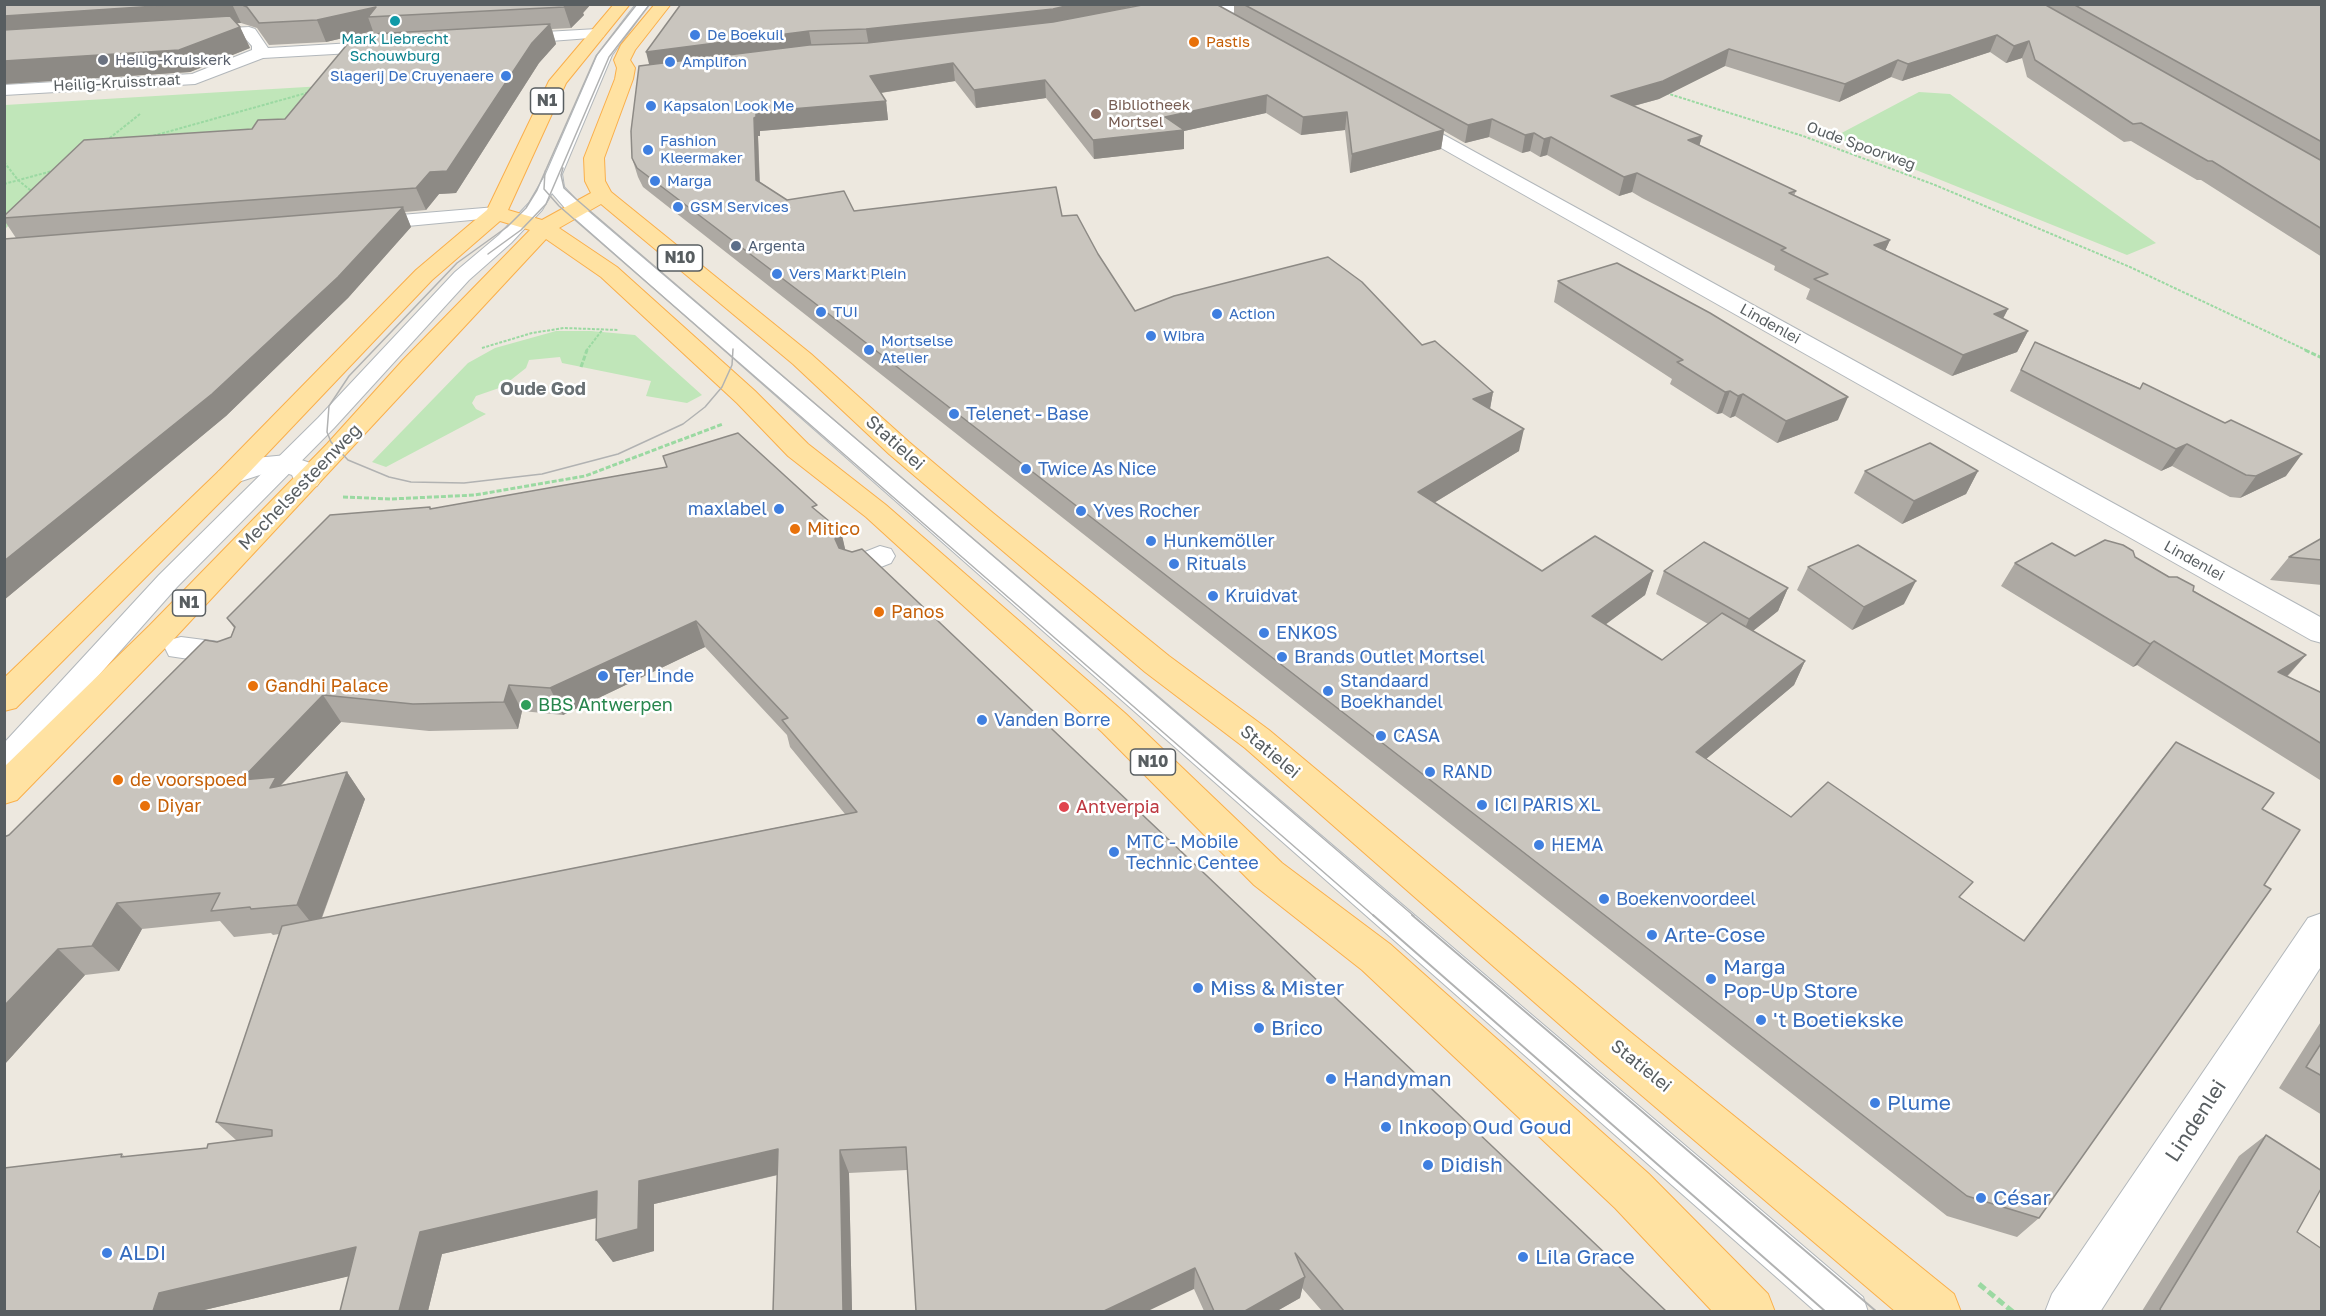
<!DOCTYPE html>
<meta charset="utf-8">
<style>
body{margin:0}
#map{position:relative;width:2326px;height:1316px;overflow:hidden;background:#ede8df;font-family:"Golos Text",sans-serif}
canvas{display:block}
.frame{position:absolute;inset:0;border:6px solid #585e61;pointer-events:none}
</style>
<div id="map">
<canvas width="2326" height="1316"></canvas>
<div class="frame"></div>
</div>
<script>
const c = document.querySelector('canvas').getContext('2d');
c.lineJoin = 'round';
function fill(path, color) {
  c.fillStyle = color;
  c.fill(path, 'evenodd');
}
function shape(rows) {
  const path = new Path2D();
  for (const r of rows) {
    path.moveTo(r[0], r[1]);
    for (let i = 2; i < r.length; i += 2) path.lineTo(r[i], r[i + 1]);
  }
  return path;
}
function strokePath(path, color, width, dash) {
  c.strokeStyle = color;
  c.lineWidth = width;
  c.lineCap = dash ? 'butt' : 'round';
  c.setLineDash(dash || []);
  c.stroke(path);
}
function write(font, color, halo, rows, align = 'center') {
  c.font = font + ' "Golos Text",sans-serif';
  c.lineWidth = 5;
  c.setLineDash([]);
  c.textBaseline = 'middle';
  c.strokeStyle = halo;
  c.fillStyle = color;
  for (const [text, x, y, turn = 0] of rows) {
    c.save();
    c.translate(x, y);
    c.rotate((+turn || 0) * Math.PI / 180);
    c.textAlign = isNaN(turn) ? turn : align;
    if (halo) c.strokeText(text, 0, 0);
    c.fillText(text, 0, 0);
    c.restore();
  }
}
const green = shape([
 [390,82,339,152,79,161,5,229,5,105],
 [1919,92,1950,94,2156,243,2127,255,1834,137],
 [556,331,591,331,635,335,702,395,687,403,646,396,651,381,562,363,560,357,529,360,526,368,502,387,476,396,472,403,476,409,486,414,386,467,372,462,468,363,495,348]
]);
const pathFar2 = shape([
 [1666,93,1803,136,1935,185,2130,267,2308,351],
 [149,137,310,92],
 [106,141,140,114],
 [4,162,18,180,35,194],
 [4,184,56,170],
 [482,348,532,333,564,328,618,330],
 [586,351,603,329]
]);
const pathFar1 = shape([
 [2305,350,2322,358],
 [581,367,587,350],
 [343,497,391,499,475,495,585,476,723,424]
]);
const path = shape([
 [1979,1284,2013,1312]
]);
const service = shape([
 [636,4,649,4,612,55,562,174,564,187,582,206,1863,1297,1868,1312,1816,1312,570,214,552,193,542,210,511,243,469,280,334,428,177,587,14,771,4,774,4,743,159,575,318,418,455,272,499,235,529,203,546,174,598,54,636,4]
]);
const pedestrian = shape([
 [880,546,891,549,895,556,891,563,858,576,847,573,843,566,847,559,880,546],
 [181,637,235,644,247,647,251,655,247,663,235,666,169,656,165,648,169,640,181,637]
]);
const minor = shape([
 [1226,4,1269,4,1267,7,1235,12,1222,18,1184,18,1176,13,1184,8,1219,8,1226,4],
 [249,27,255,29,268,48,387,41,395,46,387,51,263,58,195,84,4,95,4,85,192,74,252,50,252,46,244,37,198,38,192,36,190,33,192,30,249,27],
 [597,29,605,34,603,37,511,44,503,39,511,34,597,29],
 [1404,113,2322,618,2322,643,2311,640,1397,123,1395,119,1404,113],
 [287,455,316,465,321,480,317,486,307,488,297,486,292,475,283,472,269,472,229,485,219,483,215,477,219,471,255,458,287,455],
 [2322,913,2322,965,2100,1312,2045,1312,2052,1294,2308,918,2322,913]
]);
const tertiary = shape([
 [496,207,503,209,507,213,503,217,365,230,357,229,354,224,357,219,365,218,496,207]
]);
const primary = shape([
 [614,4,630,4,566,83,508,210,542,220,591,193,585,181,584,158,615,79,617,68,614,60,621,45,655,4,671,4,635,50,630,60,635,68,633,79,604,158,605,181,611,192,811,354,909,442,993,513,1169,656,1269,730,1629,1031,1954,1294,1961,1312,1896,1312,1599,1059,1245,748,1145,672,889,454,793,364,601,204,559,228,617,267,755,391,808,444,886,505,1126,714,1282,863,1390,944,1649,1174,1768,1294,1775,1312,1713,1312,1615,1208,1362,970,1254,885,1102,732,866,517,788,456,737,403,601,277,546,239,171,642,17,800,4,804,4,767,149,626,327,444,403,360,530,230,500,221,432,280,239,483,16,708,4,711,4,678,219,471,416,270,487,210,549,81,614,4]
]);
const tramFar1 = shape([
 [637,4,596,56,537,190,526,208,507,227,457,263,349,376,329,406,327,432,331,442,348,460,389,477,411,482,464,483,542,474,618,454,683,424,705,407,722,387,732,365,733,349],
 [563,168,561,175,564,188,576,199,1414,916],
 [545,171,544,189,559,206,1374,916],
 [488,254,521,230,546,204,609,57,650,4]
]);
const tram = shape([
 [1373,915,1826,1312],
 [1412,915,1877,1312]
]);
const wall = shape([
 [4,4,591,4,583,13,584,15,571,28,552,29,556,44,539,63,456,193,439,194,426,210,405,212,411,227,348,298,226,416,4,600,4,239,16,238,4,220,4,216,252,129,285,119,374,34,373,31,326,42,269,45,257,28,241,23,236,23,240,27,250,48,190,72,4,84],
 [681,4,1234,14,1234,4,2044,4,2048,7,2049,4,2322,4,2322,257,2201,180,2197,180,2131,141,2124,142,2027,77,2022,58,2006,63,1990,52,1902,81,1891,77,1839,102,1725,66,1659,99,1634,106,1702,136,1699,146,1796,191,1794,196,1890,240,1885,250,2008,309,2003,319,2028,331,2017,352,1952,376,1806,299,1810,289,1774,270,1775,266,1642,198,1632,192,1619,196,1547,155,1540,157,1530,151,1522,153,1489,137,1465,143,1444,131,1441,149,1350,173,1345,130,1301,135,1266,113,1184,131,1184,149,1094,159,1046,98,976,108,955,81,881,93,886,101,888,120,760,131,760,136,758,136,760,182,787,200,854,211,1062,216,1098,254,1135,311,1422,345,1493,392,1490,409,1519,451,1434,503,1542,571,1653,571,1645,595,1605,624,1662,660,1708,624,1656,594,1664,571,1788,588,1778,611,1753,631,1805,661,1794,685,1706,759,1791,817,1961,898,2024,940,2157,765,2176,742,2262,809,2039,1218,2017,1237,1947,1216,816,323,643,187,638,177,632,158,649,65],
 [1558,281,1838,420,1777,443,1735,416,1730,418,1722,413,1717,414,1670,384,1672,379,1554,302],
 [2035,342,2140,388,2143,383,2286,476,2240,498,2230,497,2172,466,2161,471,2010,391],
 [1865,471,1978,471,1966,494,1902,524,1854,493],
 [431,509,818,512,841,531,845,550,1666,1311,1322,1311,1302,1288,1300,1298,1277,1311,1204,1311,1194,1289,907,1170,849,1173,852,1311,773,1311,778,1175,654,1204,654,1251,613,1262,596,1240,597,1218,442,1254,428,1311,340,1311,349,1276,200,1311,122,1154,125,1157,207,1148,236,1140,216,1122,279,934,273,935,271,933,234,937,220,921,142,929,119,971,85,975,4,1065,4,837,9,835,217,642,231,637,234,628,227,618],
 [705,647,787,735,790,747,845,814,322,918,365,799,347,772,281,785,341,722,429,731,518,729,522,711,563,715],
 [2322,538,2322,585,2270,580,2289,557],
 [2075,556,2135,557,2306,655,2287,677,2322,693,2322,778,2320,780,2137,665,2133,667,2001,586,2015,563],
 [1808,567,1904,604,1852,630,1797,590],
 [2322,1020,2322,1115,2279,1088],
 [2266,1135,2322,1311,2142,1311,2239,1156]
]);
const shadedWall = shape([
 [187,4,232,4,241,23,4,38,4,16],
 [567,4,591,4,583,13,584,15,571,28,564,7],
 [1074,4,1142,4,1054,25,869,46,866,29],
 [376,7,368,17,373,31,326,42,317,20],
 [550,24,556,44,539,63,456,193,439,194,426,210,416,188,532,43],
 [240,27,250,48,190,72,4,84,4,61],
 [809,31,812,48,650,68,646,52],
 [1997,35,1990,52,1902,81,1908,64],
 [2029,41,2022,58,2006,63,2014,46],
 [1729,49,1725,66,1659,99,1607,113,1611,96],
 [1898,60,1891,77,1839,102,1845,84],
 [953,63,955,81,873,94,870,76],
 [1045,80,1046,98,976,108,974,90],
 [1267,95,1266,113,1184,131,1184,149,1094,159,1093,140,1165,117],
 [886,101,888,120,760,131,760,136,758,136,760,200,756,180,754,118,756,112],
 [1347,112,1345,130,1301,135,1303,117],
 [1492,119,1489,137,1465,143,1468,125],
 [1444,130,1441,149,1350,173,1352,154],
 [1534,133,1530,151,1522,153,1525,135],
 [1702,136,1697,154,1688,140],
 [1551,137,1547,155,1540,157,1544,139],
 [1637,173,1632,192,1619,196,1624,177],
 [403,207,411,227,348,298,226,416,4,600,4,561],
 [1890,240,1881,260,1874,245],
 [2008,309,1997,329,1994,314],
 [2028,331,2017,352,1952,376,1963,355],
 [1730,391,1722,413,1717,414,1725,392],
 [1493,392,1489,414,1473,399],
 [1743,394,1735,416,1730,418,1738,396],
 [1848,397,1838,420,1777,443,1786,421],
 [1524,429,1519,451,1414,515,1418,492],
 [2187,444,2172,466,2161,471,2176,449],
 [2302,454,2286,476,2240,498,2256,476],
 [1978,471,1966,494,1902,524,1914,501],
 [841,531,847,557,841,565,835,539],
 [1653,571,1645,595,1585,640,1592,616],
 [1916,581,1904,604,1852,630,1864,607],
 [1788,588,1778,611,1739,642,1749,619],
 [696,621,705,647,563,715,550,688],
 [2154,641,2137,665,2133,667,2150,644],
 [2306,655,2285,678,2278,672],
 [1805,661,1794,685,1686,776,1696,752],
 [509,685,522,711,518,729,504,702],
 [323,695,341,722,281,785,295,804,241,780],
 [347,772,365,799,317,930,297,905],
 [117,903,142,929,119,971,92,946],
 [58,949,85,975,4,1065,4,1006],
 [778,1149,789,1172,654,1204,654,1251,613,1262,596,1240,639,1181],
 [840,1150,849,1173,852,1311,843,1311],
 [597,1191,613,1214,442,1254,428,1311,399,1311,420,1232],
 [356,1247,380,1269,200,1311,153,1311,159,1293],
 [1195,1268,1194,1289,1148,1311,1104,1311],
 [1305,1277,1300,1298,1277,1311,1245,1311]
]);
const building = shape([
 [4,4,187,4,4,16,4,4],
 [240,4,567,4,564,7,368,17,376,7,317,20,259,23,247,7,240,4],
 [681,4,1074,4,1053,9,866,29,809,31,646,52,681,4],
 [1216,4,1444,130,1352,154,1347,112,1303,117,1267,95,1165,117,1184,130,1093,140,1045,80,974,90,953,63,870,76,886,101,756,112,756,117,754,118,756,180,787,200,844,191,854,211,1056,187,1062,216,1077,215,1098,254,1135,311,1174,296,1328,257,1362,282,1422,345,1435,341,1493,392,1473,399,1524,429,1418,492,1542,571,1595,536,1653,571,1592,616,1662,660,1722,613,1805,661,1696,752,1791,817,1828,782,1973,882,1959,897,2024,941,2176,742,2274,793,2262,809,2300,830,2264,885,2271,889,2039,1218,1967,1196,812,301,637,168,632,158,631,131,639,66,809,45,867,43,1053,22,1142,5,1216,4],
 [1243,4,2044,4,2322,161,2322,229,2212,161,2208,161,2141,123,2133,124,2035,60,2029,41,2014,46,1997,35,1908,64,1898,60,1845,84,1729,49,1663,81,1611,96,1702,136,1688,140,1796,191,1789,193,1890,240,1874,245,2008,309,1994,314,2028,331,1963,355,1814,279,1828,274,1781,250,1786,248,1637,173,1624,177,1551,137,1544,139,1534,133,1525,135,1492,119,1468,125,1243,4],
 [2073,4,2322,4,2322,142,2073,4],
 [230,16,240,27,179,50,4,61,4,30,230,16],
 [550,24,532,43,447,171,430,172,416,188,4,218,4,216,84,140,252,129,258,120,285,119,355,35,550,24],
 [403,207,338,277,212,394,4,561,4,239,403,207],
 [1617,263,1710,313,1848,397,1786,421,1743,394,1738,396,1730,391,1725,392,1677,362,1683,360,1558,281,1617,263],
 [2035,342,2140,389,2143,383,2225,423,2231,420,2302,454,2256,476,2246,475,2187,444,2176,449,2021,370,2035,342],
 [738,433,817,505,812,507,841,531,835,539,839,548,852,552,862,549,1666,1311,1344,1311,1295,1253,1305,1277,1245,1311,1214,1311,1195,1268,1104,1311,916,1311,906,1147,840,1150,843,1311,773,1311,778,1149,639,1181,638,1229,596,1240,597,1191,420,1232,399,1311,340,1311,356,1247,159,1293,153,1311,4,1311,4,1168,122,1154,121,1157,207,1148,208,1144,272,1136,272,1130,216,1122,282,926,857,812,782,720,788,718,696,621,550,688,509,685,504,702,413,704,323,695,241,780,276,777,270,788,347,772,297,905,251,909,250,907,211,911,220,893,117,903,92,946,58,949,4,1006,4,837,9,835,205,640,217,642,231,637,235,627,227,618,330,515,430,507,430,509,667,467,663,456,738,433],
 [1930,443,1978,471,1914,501,1865,471,1930,443],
 [2322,538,2322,560,2289,557,2322,538],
 [2105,540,2123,545,2133,551,2135,557,2169,577,2177,577,2194,586,2193,591,2306,655,2278,672,2322,693,2322,744,2154,641,2150,644,2015,563,2052,543,2075,556,2105,540],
 [1704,542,1788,588,1749,619,1664,571,1704,542],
 [1858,545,1916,581,1864,607,1808,567,1858,545],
 [2322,1042,2322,1076,2306,1067,2322,1042],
 [2266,1135,2322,1171,2322,1187,2297,1232,2322,1249,2322,1311,2161,1311,2160,1309,2266,1135]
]);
const markers = [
 [395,21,6,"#0f9aa8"],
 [695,35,6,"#3f7fe0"],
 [1194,42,6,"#e8710a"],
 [103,60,6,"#6b7280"],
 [670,62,6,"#3f7fe0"],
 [506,76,6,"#3f7fe0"],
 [651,106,6,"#3f7fe0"],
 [1096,114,6,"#8d6e63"],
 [648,150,6,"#3f7fe0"],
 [655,181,6,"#3f7fe0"],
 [678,207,6,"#3f7fe0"],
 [736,246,6,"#5c6f8a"],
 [777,274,6,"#3f7fe0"],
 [821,312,6,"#3f7fe0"],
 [1217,314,6,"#3f7fe0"],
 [1151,336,6,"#3f7fe0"],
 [869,350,6,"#3f7fe0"],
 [954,414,6,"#3f7fe0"],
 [1026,469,6,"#3f7fe0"],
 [779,509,6,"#3f7fe0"],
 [1081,511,6,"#3f7fe0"],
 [795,529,6,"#e8710a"],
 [1151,541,6,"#3f7fe0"],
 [1174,564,6,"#3f7fe0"],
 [1213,596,6,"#3f7fe0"],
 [879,612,6,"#e8710a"],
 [1264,633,6,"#3f7fe0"],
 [1282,657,6,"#3f7fe0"],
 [603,676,6,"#3f7fe0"],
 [253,686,6,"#e8710a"],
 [1328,691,6,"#3f7fe0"],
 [526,705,6,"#2e9e5b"],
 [982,720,6,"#3f7fe0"],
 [1381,736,6,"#3f7fe0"],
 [1430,772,6,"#3f7fe0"],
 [118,780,6,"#e8710a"],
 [1482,805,6,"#3f7fe0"],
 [145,806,6,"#e8710a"],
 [1064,807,6,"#e0444e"],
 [1539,845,6,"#3f7fe0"],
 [1114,852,6,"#3f7fe0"],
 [1604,899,6,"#3f7fe0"],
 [1652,935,6,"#3f7fe0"],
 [1711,979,6,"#3f7fe0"],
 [1198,988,6,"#3f7fe0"],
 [1761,1020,6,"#3f7fe0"],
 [1259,1028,6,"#3f7fe0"],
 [1331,1079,6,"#3f7fe0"],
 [1875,1103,6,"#3f7fe0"],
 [1386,1127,6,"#3f7fe0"],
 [1428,1165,6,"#3f7fe0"],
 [1981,1198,6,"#3f7fe0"],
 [107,1253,6,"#3f7fe0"],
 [1523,1257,6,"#3f7fe0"]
];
const farShopnames = [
 ["De Boekuil",707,35],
 ["Amplifon",682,62],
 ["Slagerij De Cruyenaere",494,76,"right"],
 ["Kapsalon Look Me",663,106],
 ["Fashion",660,141],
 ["Kleermaker",660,158],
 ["Marga",667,181],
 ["GSM Services",690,207],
 ["Vers Markt Plein",789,274],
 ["TUI",833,312],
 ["Action",1229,314],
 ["Wibra",1163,336],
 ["Mortselse",881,341],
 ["Atelier",881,358]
];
const farCulturenames = [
 ["Mark Liebrecht",395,39],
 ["Schouwburg",395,56]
];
const farFoodnames = [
 ["Pastis",1206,42]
];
const farWorshipnames = [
 ["Heilig-Kruiskerk",115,60]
];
const farStreetnames = [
 ["Heilig-Kruisstraat",117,83,-3],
 ["Oude Spoorweg",1861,146,20],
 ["Lindenlei",1770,324,29],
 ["Lindenlei",2194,561,29]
];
const farEducationnames = [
 ["Bibliotheek",1108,105],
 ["Mortsel",1108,122]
];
const farServicenames = [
 ["Argenta",748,246]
];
const shields = [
 [547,101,33],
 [680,258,45],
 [189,603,33],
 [1153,762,45]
];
const shieldNames = [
 ["N1",547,101],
 ["N10",680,258],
 ["N1",189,603],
 ["N10",1153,762]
];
const farQuarternames = [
 ["Oude God",543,389]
];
const shopNames = [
 ["Telenet - Base",966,414],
 ["Twice As Nice",1038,469],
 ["maxlabel",767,509,"right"],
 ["Yves Rocher",1093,511],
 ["Hunkemöller",1163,541],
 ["Rituals",1186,564],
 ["Kruidvat",1225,596],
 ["ENKOS",1276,633],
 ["Brands Outlet Mortsel",1294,657],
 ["Ter Linde",615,676],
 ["Standaard",1340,681],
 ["Boekhandel",1340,702],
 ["Vanden Borre",994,720],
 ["CASA",1393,736],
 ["RAND",1442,772],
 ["ICI PARIS XL",1494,805],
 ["MTC - Mobile",1126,842],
 ["Technic Centee",1126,863],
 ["HEMA",1551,845],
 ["Boekenvoordeel",1616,899]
];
const streetNames = [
 ["Statielei",895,443,42],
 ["Mechelsesteenweg",300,487,-46],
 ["Statielei",1270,752,40],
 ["Statielei",1641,1066,39]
];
const foodNames = [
 ["Mitico",807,529],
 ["Panos",891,612],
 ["Gandhi Palace",265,686],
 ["de voorspoed",130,780],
 ["Diyar",157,806]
];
const leisureNames = [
 ["BBS Antwerpen",538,705]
];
const healthNames = [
 ["Antverpia",1076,807]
];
const nearShopnames = [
 ["Arte-Cose",1664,935],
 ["Marga",1723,967],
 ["Pop-Up Store",1723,991],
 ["Miss & Mister",1210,988],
 ["'t Boetiekske",1773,1020],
 ["Brico",1271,1028],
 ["Handyman",1343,1079],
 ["Plume",1887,1103],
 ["Inkoop Oud Goud",1398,1127],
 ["Didish",1440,1165],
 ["César",1993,1198],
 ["ALDI",119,1253],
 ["Lila Grace",1535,1257]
];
const nearStreetnames = [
 ["Lindenlei",2196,1121,-57]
];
fill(green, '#c0e6b9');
strokePath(service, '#b2b7bb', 2);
strokePath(pedestrian, '#b2b7bb', 2);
strokePath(minor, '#b2b7bb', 2);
strokePath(tertiary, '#b2b7bb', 2);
strokePath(primary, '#faaf4b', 2);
strokePath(pathFar2, '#9bd9a2', 2, [3, 1.5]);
strokePath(pathFar1, '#9bd9a2', 3, [5, 2]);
strokePath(path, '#9bd9a2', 5, [8, 4]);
fill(service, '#fff');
fill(pedestrian, '#fff');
fill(minor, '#fff');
fill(tertiary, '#fff');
fill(primary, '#ffe2a2');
strokePath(tramFar1, '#b1b2b2', 1.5);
strokePath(tram, '#b1b2b2', 2);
fill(wall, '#ada9a3');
fill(shadedWall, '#8d8a85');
fill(building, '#c9c5be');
strokePath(building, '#8d8a85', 1.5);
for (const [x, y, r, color] of markers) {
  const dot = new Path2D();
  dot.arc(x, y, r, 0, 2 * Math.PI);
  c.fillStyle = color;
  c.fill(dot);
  strokePath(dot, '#fff', 2);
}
write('15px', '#366cbe', '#fff', farShopnames, 'left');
write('15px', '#0d838f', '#fff', farCulturenames);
write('15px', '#c56008', '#fff', farFoodnames, 'left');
write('15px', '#5b616d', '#fff', farWorshipnames, 'left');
write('15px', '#585e61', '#fff', farStreetnames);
write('15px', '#785e54', '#fff', farEducationnames, 'left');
write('15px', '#4e5e75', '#fff', farServicenames, 'left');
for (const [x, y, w] of shields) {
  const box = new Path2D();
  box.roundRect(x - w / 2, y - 13, w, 26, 4.5);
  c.fillStyle = '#fff';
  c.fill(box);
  strokePath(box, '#585e61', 1.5);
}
write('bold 16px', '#585e61', null, shieldNames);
write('bold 18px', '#697074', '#fff', farQuarternames);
write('18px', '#366cbe', '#fff', shopNames, 'left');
write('18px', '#585e61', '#fff', streetNames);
write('18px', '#c56008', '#fff', foodNames, 'left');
write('18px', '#27864d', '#fff', leisureNames, 'left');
write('18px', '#be3a42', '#fff', healthNames, 'left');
write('21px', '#366cbe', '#fff', nearShopnames, 'left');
write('21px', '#585e61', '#fff', nearStreetnames);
</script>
